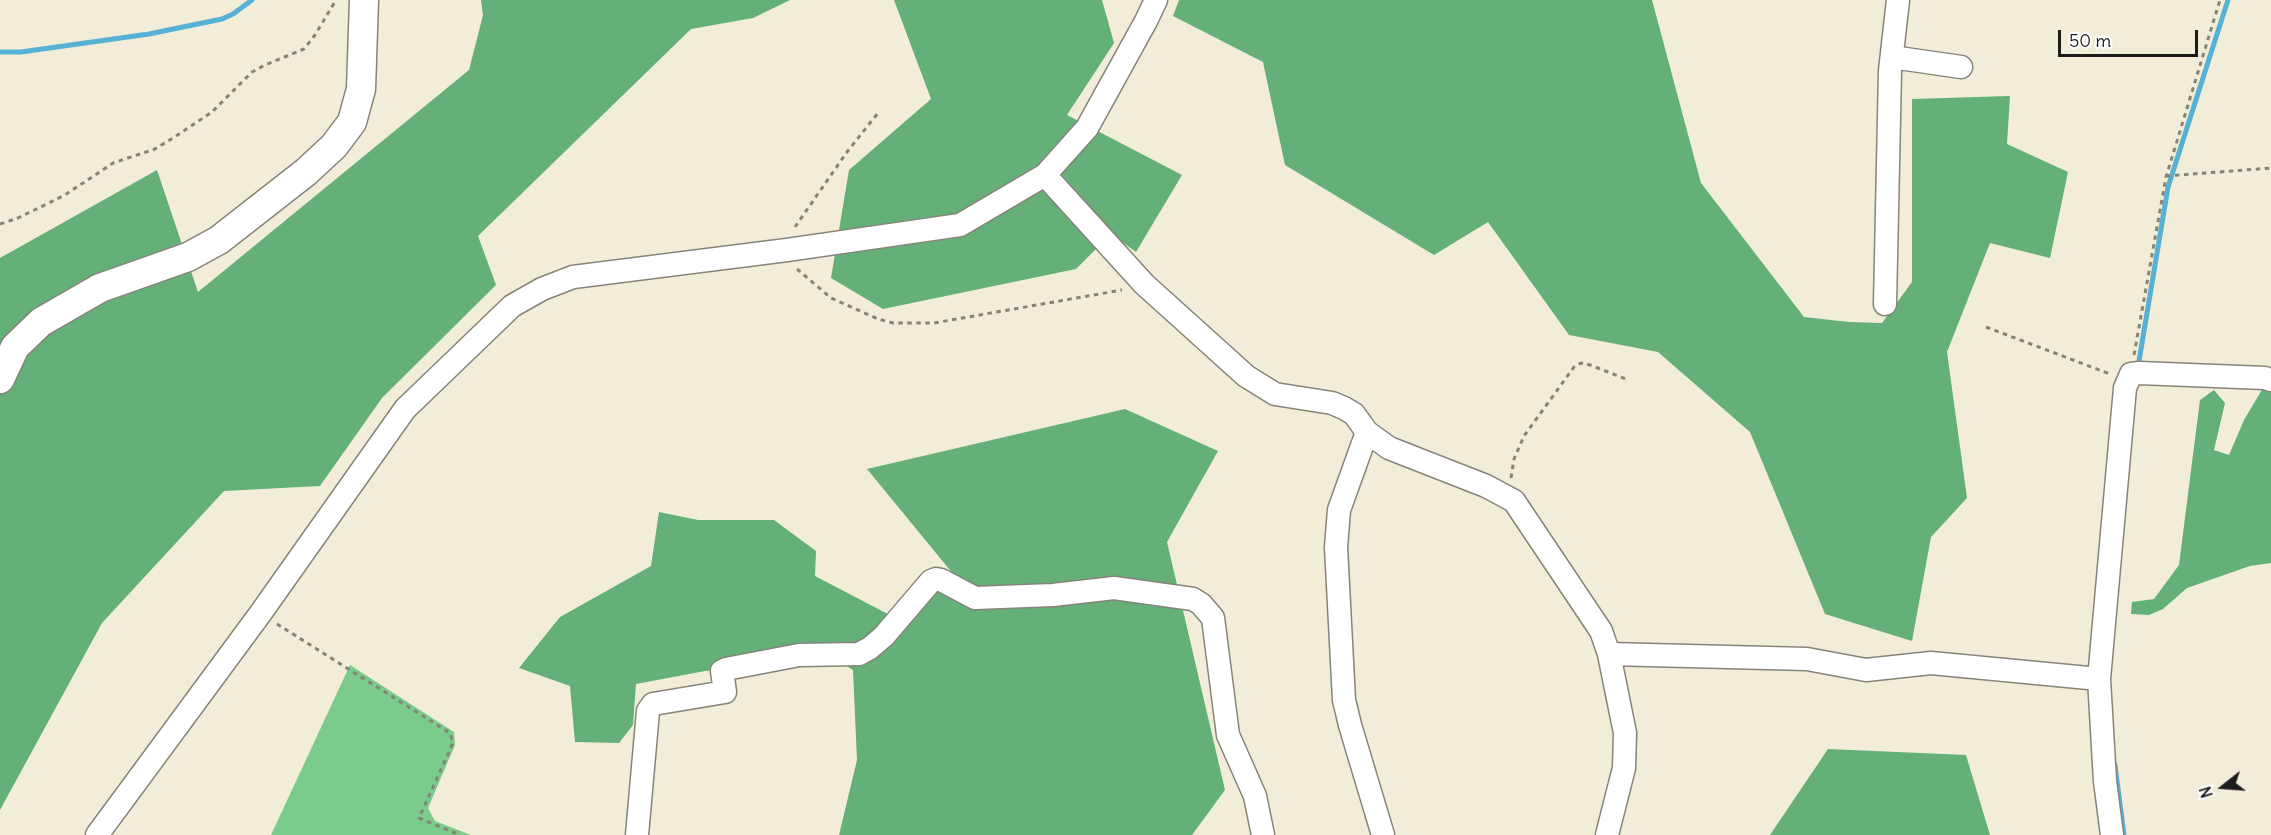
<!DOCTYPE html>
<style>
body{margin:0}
#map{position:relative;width:2271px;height:835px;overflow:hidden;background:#f1edd8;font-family:Delius,sans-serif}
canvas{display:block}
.north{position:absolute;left:2193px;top:757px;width:60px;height:60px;-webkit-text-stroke:4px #fff;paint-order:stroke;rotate:253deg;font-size:16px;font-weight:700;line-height:24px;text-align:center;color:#1c1c1c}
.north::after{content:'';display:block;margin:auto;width:21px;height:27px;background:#1c1c1c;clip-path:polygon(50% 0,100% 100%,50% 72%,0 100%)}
.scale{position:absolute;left:2058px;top:30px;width:140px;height:27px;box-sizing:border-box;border:3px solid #1c1c1c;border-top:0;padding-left:8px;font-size:18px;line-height:21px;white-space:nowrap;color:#1c1c1c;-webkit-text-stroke:4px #fff;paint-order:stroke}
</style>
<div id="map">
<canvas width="2271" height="835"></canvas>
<div class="north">N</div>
<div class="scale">50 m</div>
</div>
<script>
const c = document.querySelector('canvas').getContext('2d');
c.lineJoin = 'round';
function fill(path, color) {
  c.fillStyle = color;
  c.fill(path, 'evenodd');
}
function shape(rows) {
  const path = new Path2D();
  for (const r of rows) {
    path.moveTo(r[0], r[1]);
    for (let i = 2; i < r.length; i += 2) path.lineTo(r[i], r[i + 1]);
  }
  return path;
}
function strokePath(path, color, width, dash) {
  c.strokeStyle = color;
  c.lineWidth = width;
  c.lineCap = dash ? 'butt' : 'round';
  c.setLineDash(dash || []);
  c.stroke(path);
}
const green = shape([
 [350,665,454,732,455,745,428,808,435,821,471,835,271,835]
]);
const forest = shape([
 [481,0,790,0,753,18,691,29,478,236,496,285,382,398,320,486,224,491,102,623,0,810,0,258,157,170,198,292,469,70,483,15],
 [894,0,1102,0,1114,43,1067,115,1182,175,1136,252,1111,234,1076,269,883,309,831,278,849,170,931,99],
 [1179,0,1652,0,1701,183,1804,317,1849,322,1882,323,1912,282,1912,99,2010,96,2007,144,2068,172,2050,258,1990,243,1947,352,1967,498,1931,537,1912,641,1825,614,1750,432,1658,352,1569,335,1488,222,1434,255,1285,165,1263,62,1173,16],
 [2263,388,2271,390,2271,563,2250,566,2187,588,2163,609,2149,615,2131,614,2132,602,2154,599,2179,565,2200,400,2214,390,2225,403,2214,450,2229,455,2244,420],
 [1125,409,1218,451,1167,542,1225,790,1192,835,839,835,857,760,853,670,838,661,705,671,636,684,633,725,619,743,575,742,570,686,519,668,560,617,651,566,659,512,698,520,774,520,816,551,815,576,903,622,954,575,867,469],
 [1828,749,1966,755,1990,835,1770,835]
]);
const stream = shape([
 [0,52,21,52,149,34,222,19,233,14,252,0],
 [2138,367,2168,187,2228,0],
 [2115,765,2124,835]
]);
const path = shape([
 [2166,176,2271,168],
 [0,224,18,218,65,195,113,163,155,149,173,138,212,112,252,72,265,65,304,49,315,35,336,0],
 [795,227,847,152,878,113],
 [797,269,831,298,878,319,893,323,934,323,1122,290],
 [1986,327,2110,374],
 [2134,355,2166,177,2220,0],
 [1511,478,1514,459,1524,436,1574,367,1581,363,1590,365,1626,379],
 [277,624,450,733,453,743,419,818,460,835]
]);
const minor = shape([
 [1892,57,1961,67],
 [1045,175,1144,284,1246,376,1275,394,1332,403,1344,408,1354,414,1367,432,1389,448,1486,486,1514,501,1601,631,1609,654,1625,733,1624,768,1607,835],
 [1885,304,1890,71,1898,0],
 [1367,432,1339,510,1336,547,1344,700,1350,725,1383,835],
 [1609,654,1807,659,1866,670,1931,663,2099,679],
 [97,835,260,614,405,409,512,306,542,289,573,277,787,250,960,225,1045,175,1087,128,1146,21,1156,0],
 [637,835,648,711,653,704,725,692,722,671,726,669,799,655,859,654,870,648,884,636,931,581,936,579,941,580,975,598,1053,595,1114,588,1193,599,1201,604,1213,618,1228,735,1255,796,1263,835],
 [2112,835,2105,781,2099,679,2125,388,2131,374,2139,373,2265,378,2271,380]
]);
const tertiary = shape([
 [0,379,15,347,41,322,100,288,188,257,219,240,306,172,334,146,352,122,361,89,364,0]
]);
fill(green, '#7bcc8c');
fill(forest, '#64b078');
strokePath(stream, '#57b1d5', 5);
strokePath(minor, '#86847a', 25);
strokePath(tertiary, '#86847a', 31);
strokePath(path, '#86847a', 3, [4.5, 4.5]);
strokePath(minor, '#fff', 22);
strokePath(tertiary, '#fff', 28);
</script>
